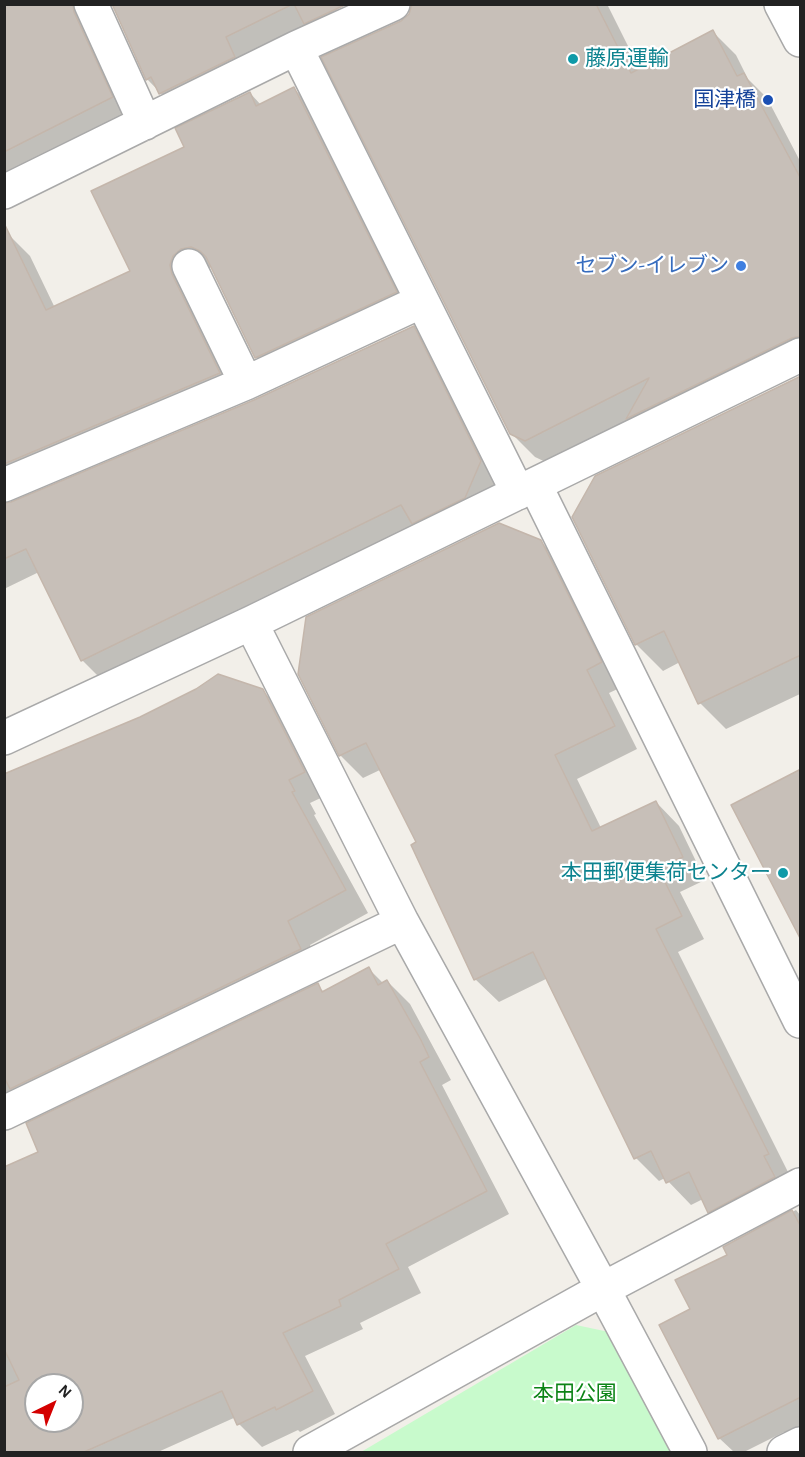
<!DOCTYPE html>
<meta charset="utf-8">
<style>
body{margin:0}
#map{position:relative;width:805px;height:1457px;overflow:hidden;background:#f2efe9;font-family:"Alegreya Sans",sans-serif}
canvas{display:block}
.frame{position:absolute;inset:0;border:6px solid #222;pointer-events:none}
.north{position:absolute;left:24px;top:1373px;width:60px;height:60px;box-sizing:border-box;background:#fff;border:2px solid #a7a7a7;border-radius:50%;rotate:43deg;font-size:16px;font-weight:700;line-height:24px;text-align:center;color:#222}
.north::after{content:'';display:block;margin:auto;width:21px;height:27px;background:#d40000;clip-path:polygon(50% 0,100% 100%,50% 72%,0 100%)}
</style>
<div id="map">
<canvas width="805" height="1457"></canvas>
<div class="frame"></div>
<div class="north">N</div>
</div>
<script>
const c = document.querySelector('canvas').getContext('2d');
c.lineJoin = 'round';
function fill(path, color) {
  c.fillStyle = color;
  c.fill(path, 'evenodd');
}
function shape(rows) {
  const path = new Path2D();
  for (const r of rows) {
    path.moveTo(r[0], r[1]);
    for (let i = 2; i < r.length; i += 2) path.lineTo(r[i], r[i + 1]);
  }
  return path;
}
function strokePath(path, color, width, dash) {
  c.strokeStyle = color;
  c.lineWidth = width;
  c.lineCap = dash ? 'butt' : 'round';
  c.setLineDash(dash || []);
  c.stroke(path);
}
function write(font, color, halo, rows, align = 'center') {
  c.font = font + ' "Alegreya Sans","Noto Sans JP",sans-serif';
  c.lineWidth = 4.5;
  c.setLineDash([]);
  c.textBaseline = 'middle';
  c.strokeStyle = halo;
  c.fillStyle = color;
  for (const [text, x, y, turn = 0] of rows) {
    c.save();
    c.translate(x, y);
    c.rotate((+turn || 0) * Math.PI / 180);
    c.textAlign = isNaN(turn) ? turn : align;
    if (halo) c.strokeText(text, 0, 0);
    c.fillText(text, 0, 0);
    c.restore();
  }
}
const park = shape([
 [576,1325,609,1332,673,1452,361,1452]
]);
const shadow = shape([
 [4,4,335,4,339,13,182,115,147,79,114,6,104,8,133,118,4,183],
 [470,4,607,4,640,70,713,32,736,55,748,79,767,98,800,161,800,339,550,464,535,457,511,433],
 [294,89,315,109,416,313,277,378,256,357,212,267,201,270,240,394,9,495,5,505,254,401,413,327,434,348,501,483,102,680,82,660,39,572,4,589,4,238,9,235,30,256,55,308,132,272,186,148,250,93,261,105],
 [800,377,800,694,726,729,700,703,680,662,663,671,636,644,574,517],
 [540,541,564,565,624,686,609,693,637,749,577,779,601,828,656,802,679,826,705,880,680,892,704,939,678,952,800,1196,732,1235,709,1212,703,1199,691,1205,665,1178,659,1181,636,1158,548,978,499,1002,475,979,418,843,382,769,363,778,340,755],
 [263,691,286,714,327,795,310,803,316,814,314,815,368,913,310,945,323,973,4,1104,4,776],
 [368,968,383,983,387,981,410,1004,451,1080,442,1085,509,1214,408,1267,421,1293,360,1323,363,1329,305,1356,335,1414,300,1432,298,1430,262,1447,239,1424,236,1417,158,1452,4,1452,4,1169,40,1153,317,985,324,992],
 [36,1385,72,1385,72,1421,36,1421],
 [796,1210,800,1215,800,1449,784,1432,744,1452,734,1452,719,1438,692,1310,729,1255,725,1247]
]);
const building = shape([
 [4,4,73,4,74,12,113,97,4,152,4,4],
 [112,4,293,4,226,37,235,57,159,94,151,77,146,80,112,4],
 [294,4,347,4,304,24,294,4],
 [412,4,596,4,631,73,713,30,737,76,744,73,801,179,801,336,792,338,626,419,649,378,525,441,510,434,321,57,401,21,409,14,412,4],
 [294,87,397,292,255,358,206,257,200,251,191,247,181,249,173,256,170,265,172,274,220,373,4,464,4,223,46,310,130,271,91,191,184,147,175,128,250,92,256,106,294,87],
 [414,326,481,461,465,498,412,524,401,505,81,661,26,549,4,559,4,503,11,502,254,400,414,326],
 [801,376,801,655,698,704,664,631,635,645,572,517,595,476,801,376],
 [499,523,541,540,602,662,587,670,615,726,555,755,592,831,656,801,683,857,658,868,682,916,656,929,769,1154,764,1156,775,1177,708,1213,689,1172,666,1183,651,1151,634,1159,533,952,474,980,411,845,416,842,366,743,339,756,298,674,306,617,499,523],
 [218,674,263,689,305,772,289,780,295,791,292,792,346,890,288,921,301,949,10,1089,4,1077,4,774,140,717,196,689,218,674],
 [801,769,801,940,731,805,801,769],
 [369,967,378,985,387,980,421,1040,429,1057,420,1062,487,1191,386,1244,399,1269,339,1300,341,1306,283,1333,313,1391,276,1410,275,1407,237,1425,222,1391,84,1452,4,1452,4,1387,19,1380,4,1349,4,1167,38,1152,26,1123,318,983,322,992,369,967],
 [36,1385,72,1385,72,1421,36,1421,36,1385],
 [792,1210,801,1227,801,1397,718,1439,659,1325,690,1309,675,1280,727,1255,723,1247,792,1210]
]);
const minor = shape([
 [91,4,145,123],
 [781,4,800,40],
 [296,48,518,493],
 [4,192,296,48,393,4],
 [189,266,246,383],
 [4,485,246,383,422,301],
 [535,485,800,1021],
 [251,623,402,922,603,1289,690,1452],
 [4,738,251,623,800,355],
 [4,1113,402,922],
 [310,1452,603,1289,800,1185],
 [784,1452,800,1444]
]);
const markers = [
 [573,59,6,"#0f9aa8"],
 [768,100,6,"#1a4fb4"],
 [741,266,6,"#3f7fe0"],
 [783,873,6,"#0f9aa8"]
];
const cultureNames = [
 ["藤原運輸",585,59],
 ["本田郵便集荷センター",771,873,"right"]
];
const transitNames = [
 ["国津橋",756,100]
];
const shopNames = [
 ["セブン-イレブン",729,266]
];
const parkNames = [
 ["本田公園",575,1394]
];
fill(park, '#c8facc');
fill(shadow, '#0003');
fill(building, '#c7bfb8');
strokePath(building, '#c4b6ab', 1.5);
strokePath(minor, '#a9a9a9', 36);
strokePath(minor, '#fff', 33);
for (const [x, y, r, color] of markers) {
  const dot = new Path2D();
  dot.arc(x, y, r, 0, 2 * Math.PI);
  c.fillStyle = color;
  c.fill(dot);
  strokePath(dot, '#fff', 2);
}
write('21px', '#0d838f', '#fff', cultureNames, 'left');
write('21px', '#164399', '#fff', transitNames, 'right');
write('21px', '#366cbe', '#fff', shopNames, 'right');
write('21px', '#0c8416', '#fff', parkNames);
</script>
